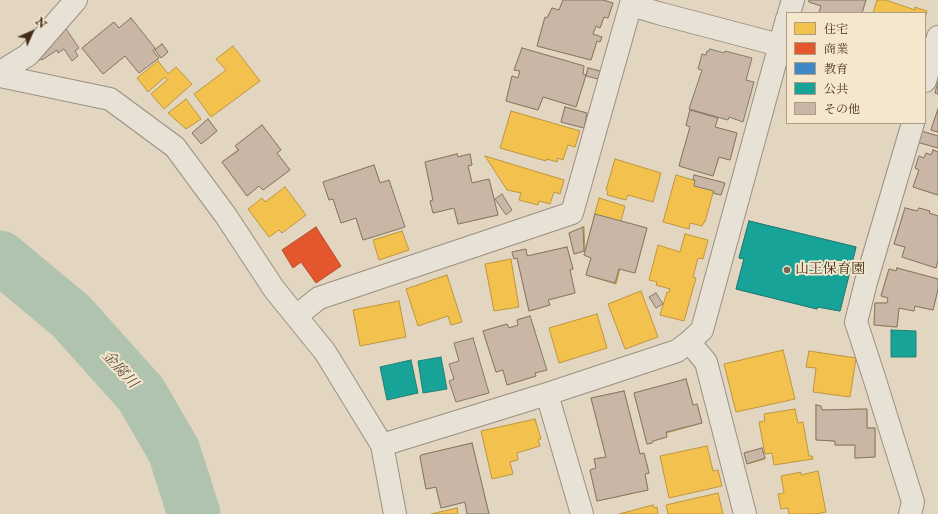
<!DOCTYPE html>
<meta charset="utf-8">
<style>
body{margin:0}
#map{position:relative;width:938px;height:514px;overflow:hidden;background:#e2d6c0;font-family:"IM FELL Double Pica","Noto Serif JP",serif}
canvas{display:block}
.legend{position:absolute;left:786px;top:12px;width:140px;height:112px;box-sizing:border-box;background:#f5e7cd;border:1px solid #ae9d85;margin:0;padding:5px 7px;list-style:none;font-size:12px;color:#432d1a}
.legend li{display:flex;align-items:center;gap:8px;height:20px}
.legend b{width:20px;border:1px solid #ae9d85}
.north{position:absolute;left:12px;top:12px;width:40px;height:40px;-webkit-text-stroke:3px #f5e7cd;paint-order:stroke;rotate:45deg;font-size:11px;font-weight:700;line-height:16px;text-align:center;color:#432d1a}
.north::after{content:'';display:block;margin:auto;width:14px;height:18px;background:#432d1a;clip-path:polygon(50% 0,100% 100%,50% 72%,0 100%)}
</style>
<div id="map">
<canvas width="938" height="514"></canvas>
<ul class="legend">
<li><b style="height:11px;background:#f2c14e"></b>住宅</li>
<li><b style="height:11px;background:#e4572e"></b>商業</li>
<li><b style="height:11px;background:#3f88c5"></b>教育</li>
<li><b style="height:11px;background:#17a398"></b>公共</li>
<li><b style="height:11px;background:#c9b6a6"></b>その他</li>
</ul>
<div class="north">N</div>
</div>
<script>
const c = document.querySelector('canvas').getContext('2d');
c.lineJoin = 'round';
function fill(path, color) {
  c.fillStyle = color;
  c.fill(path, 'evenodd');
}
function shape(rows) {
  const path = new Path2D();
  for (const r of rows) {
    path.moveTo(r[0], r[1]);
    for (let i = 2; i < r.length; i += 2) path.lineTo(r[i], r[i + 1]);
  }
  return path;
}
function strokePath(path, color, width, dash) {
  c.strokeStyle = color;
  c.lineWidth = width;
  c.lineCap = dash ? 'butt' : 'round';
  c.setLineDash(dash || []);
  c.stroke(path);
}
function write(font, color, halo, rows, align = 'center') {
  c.font = font + ' "IM FELL Double Pica","Noto Serif JP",serif';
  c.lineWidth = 4;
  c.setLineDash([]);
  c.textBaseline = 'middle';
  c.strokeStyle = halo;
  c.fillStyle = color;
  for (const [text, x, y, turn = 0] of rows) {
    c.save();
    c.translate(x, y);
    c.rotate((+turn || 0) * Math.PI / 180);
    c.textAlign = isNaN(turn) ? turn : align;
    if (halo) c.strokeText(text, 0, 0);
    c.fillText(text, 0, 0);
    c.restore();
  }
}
const homes = shape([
 [563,0,603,0,613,3,608,18,604,17,600,28,596,26,593,34,602,37,600,42,597,41,591,60,537,46,545,17,547,18,552,8,559,10,563,0],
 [809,0,866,0,862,13,819,13,821,6,809,2,809,0],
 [877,0,886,0,915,10,915,7,927,11,925,18,925,13,873,13,877,0],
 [131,18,155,49,153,51,159,58,139,73,125,56,103,74,82,48,114,22,119,28,131,18],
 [162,44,168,52,161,58,155,49,162,44],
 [233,46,260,81,211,117,194,94,226,70,216,59,233,46],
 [522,48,584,66,583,74,586,75,576,107,543,97,538,110,506,101,512,76,518,78,520,71,514,70,522,48],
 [158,61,168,74,176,67,192,84,164,109,151,94,167,80,165,77,148,92,137,78,158,61],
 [588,68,600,71,598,79,586,75,588,68],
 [938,82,938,94,935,93,938,82],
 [186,99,201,119,186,129,168,113,186,99],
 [565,107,587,113,584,128,561,122,565,107],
 [938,109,938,132,931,130,938,109],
 [690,110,718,118,715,127,737,133,730,160,719,157,713,176,679,166,690,127,686,125,690,110],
 [511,111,580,131,575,147,568,145,563,160,558,158,557,162,547,159,546,161,500,148,511,111],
 [208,119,217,131,201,144,192,133,208,119],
 [262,125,281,150,277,153,290,170,263,190,259,186,247,196,222,162,238,150,235,146,262,125],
 [921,131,938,136,938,148,917,142,921,131],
 [933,150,938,152,938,195,913,187,919,170,915,168,919,156,924,158,926,153,931,155,933,150],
 [457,154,458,157,470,154,472,165,468,166,472,183,489,179,498,215,458,224,454,208,433,213,430,201,433,200,425,162,457,154],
 [485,156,564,180,560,194,554,192,550,204,539,201,538,205,519,200,521,193,507,190,485,156],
 [615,159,661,173,653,202,628,195,626,200,607,195,608,191,606,190,615,159],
 [374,165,380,183,389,180,404,227,363,240,356,218,341,223,333,199,329,200,323,182,374,165],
 [676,175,693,180,694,175,725,183,721,195,713,193,705,222,704,222,702,226,690,223,689,229,663,222,676,175],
 [285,187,306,215,282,233,279,230,269,237,248,209,262,198,265,202,285,187],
 [599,198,625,206,621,221,647,228,635,273,620,269,616,284,586,275,591,258,584,255,599,198],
 [905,208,917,211,919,208,930,211,929,213,938,216,938,261,936,268,902,257,905,247,894,244,905,208],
 [584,227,585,251,574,254,569,233,584,227],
 [402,231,409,250,379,260,373,240,402,231],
 [685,234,708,240,703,259,698,258,693,277,696,278,684,321,660,315,667,292,669,292,670,289,656,285,657,282,649,280,658,245,680,252,685,234],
 [567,247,573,269,570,270,575,293,548,300,550,305,529,311,517,258,514,259,512,252,526,249,527,256,567,247],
 [511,259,519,307,494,311,485,264,511,259],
 [897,268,938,279,938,289,933,310,915,306,914,311,899,308,897,327,874,325,875,303,887,303,888,298,881,296,889,269,896,271,897,268],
 [447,275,462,322,451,325,448,316,418,326,406,289,447,275],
 [641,291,658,337,625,349,608,304,641,291],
 [399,301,406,337,360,346,353,310,399,301],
 [597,314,607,348,559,363,549,328,597,314],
 [530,316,546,370,535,373,536,376,507,385,503,370,496,372,483,331,507,324,509,328,518,325,517,320,530,316],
 [783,350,795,399,736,412,724,364,783,350],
 [809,351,856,358,850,397,813,392,816,368,806,367,809,351],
 [686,379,693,405,697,404,702,423,666,433,667,437,653,441,652,443,647,444,634,393,686,379],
 [624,391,640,454,644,453,649,473,645,474,648,490,597,501,590,470,596,468,594,459,606,457,591,398,624,391],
 [816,405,821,406,822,410,867,409,867,428,875,428,875,457,855,458,855,445,835,445,835,441,816,440,816,405],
 [795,409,798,423,803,422,809,456,812,456,813,459,774,465,772,453,765,454,759,422,765,421,764,414,795,409],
 [535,419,541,439,538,440,540,446,517,453,518,460,510,462,513,474,492,479,481,431,535,419],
 [472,443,489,514,467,514,465,502,441,508,436,487,426,489,420,457,421,455,472,443],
 [707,446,713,471,718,470,722,486,669,498,660,456,707,446],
 [762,448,765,459,747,464,744,453,762,448],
 [818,471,826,512,815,514,789,514,788,508,781,509,778,494,784,493,781,476,801,472,801,475,818,471],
 [718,493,723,514,668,514,666,505,718,493],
 [653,505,654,508,657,507,658,514,619,514,653,505],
 [457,508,458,514,431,514,457,508]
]);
const shops = shape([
 [316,227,341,266,316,283,301,262,293,268,282,250,316,227]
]);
const schools = shape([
 [749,221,856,247,840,311,818,307,817,309,736,289,744,259,739,258,749,221]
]);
const public = shape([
 [749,221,856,247,840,311,818,307,817,309,736,289,744,259,739,258,749,221],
 [891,330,916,331,916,357,891,357,891,330],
 [441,357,447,389,423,393,418,361,441,357],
 [411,360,418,393,387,400,380,367,411,360]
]);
const river = shape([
 [0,257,71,316,141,394,174,451,194,514]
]);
const building = shape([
 [563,0,603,0,613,3,608,18,604,17,600,28,596,26,593,34,602,37,600,42,597,41,591,60,537,46,545,17,547,18,552,8,559,10,563,0],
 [809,0,866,0,862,13,819,13,821,6,809,2,809,0],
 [131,18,155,48,153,51,159,58,139,73,125,56,103,74,82,48,114,22,119,28,131,18],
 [64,26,79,48,75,51,78,56,72,61,64,49,58,53,57,50,42,60,41,59,39,60,27,60,64,26],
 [162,44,168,52,161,58,155,50,162,44],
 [522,48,584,66,583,74,586,75,576,107,543,97,538,110,506,101,512,76,518,78,520,71,514,70,522,48],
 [710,49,724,53,725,51,752,58,746,80,754,82,743,122,729,117,728,120,689,109,702,70,698,69,702,54,706,55,707,51,709,51,710,49],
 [588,68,600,71,598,79,586,76,588,68],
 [938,82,938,94,935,93,938,82],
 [565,107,587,113,584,128,561,122,565,107],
 [938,109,938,132,931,130,938,109],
 [690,110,718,118,715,127,737,133,730,160,719,157,713,176,679,166,690,127,686,125,690,110],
 [208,119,217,131,201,144,192,133,208,119],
 [262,125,281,150,277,153,290,170,263,190,259,186,247,196,222,162,239,150,235,146,262,125],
 [921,131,938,136,938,148,917,142,921,131],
 [933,150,938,152,938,195,913,187,919,170,915,168,919,156,924,158,926,153,931,155,933,150],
 [457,154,458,157,470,154,472,165,468,166,472,183,489,179,498,215,458,224,454,208,433,213,430,201,433,200,425,162,457,154],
 [374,165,380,183,389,180,405,227,363,240,356,218,341,223,333,199,329,200,323,182,374,165],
 [694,175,725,183,721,195,713,193,714,191,694,186,695,180,693,180,694,175],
 [502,194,512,210,506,215,495,199,502,194],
 [905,208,917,211,919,208,930,211,929,213,938,216,938,261,936,268,902,257,905,247,894,244,905,208],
 [595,214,647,228,635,273,619,269,615,283,586,275,591,258,584,255,595,214],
 [583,227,584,251,574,254,569,233,583,227],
 [567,247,573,269,570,270,575,293,548,300,550,305,529,311,517,258,514,259,512,252,526,249,527,256,567,247],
 [897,268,938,279,938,289,933,310,915,306,914,311,899,308,897,327,874,325,875,303,887,303,888,298,881,296,889,269,896,271,897,268],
 [656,293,663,304,656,308,649,297,656,293],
 [530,316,547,370,535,373,536,376,507,385,503,370,496,372,483,331,507,324,509,328,518,325,517,320,530,316],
 [473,338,489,393,456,402,449,381,454,379,449,364,459,361,454,343,473,338],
 [686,379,693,405,697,404,702,423,666,432,667,437,653,441,652,443,647,444,634,393,686,379],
 [624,391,640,454,644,453,649,473,645,474,648,490,597,501,590,470,596,468,594,459,606,457,591,398,624,391],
 [816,405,821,406,822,410,867,409,867,428,875,428,875,457,855,458,855,445,835,445,835,441,816,440,816,405],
 [472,443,489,514,467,514,465,502,441,508,436,487,426,489,420,457,421,455,472,443],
 [762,448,765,458,747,464,744,453,762,448]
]);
const minor = shape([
 [631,5,658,13,787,47],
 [789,13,793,0],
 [0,72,28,55,76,0],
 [0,76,110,99,175,147,226,216,274,289,325,352,382,445,395,514],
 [925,81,938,37],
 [296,316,319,298,572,213,632,0],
 [689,342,706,362,745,514],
 [547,394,582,514],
 [382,445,547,394,677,351,689,342,702,330,787,19],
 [910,514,913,502,873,374,856,322,866,282,913,123]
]);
const markers = [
 [787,270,4,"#7b6854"]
];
const poiNames = [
 ["山王保育園",795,270]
];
const waterNames = [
 ["金腐川",119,370,48]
];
fill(homes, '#f2c14e');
strokePath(homes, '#be953e', 1);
fill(shops, '#e4572e');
strokePath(shops, '#b44a28', 1);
fill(schools, '#3f88c5');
strokePath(schools, '#406d92', 1);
fill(public, '#17a398');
strokePath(public, '#248072', 1);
strokePath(river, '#b0c3af', 53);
fill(building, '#c9b6a6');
strokePath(building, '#837a6c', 1);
strokePath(minor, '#9a9082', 24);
strokePath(minor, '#e7e1d6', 22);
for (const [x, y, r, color] of markers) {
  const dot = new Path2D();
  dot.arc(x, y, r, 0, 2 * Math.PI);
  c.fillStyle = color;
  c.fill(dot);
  strokePath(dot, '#f5e7cd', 1.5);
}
write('14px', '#432d1a', '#f5e7cd', poiNames, 'left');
write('italic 15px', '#59503e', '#f5e7cd', waterNames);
</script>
